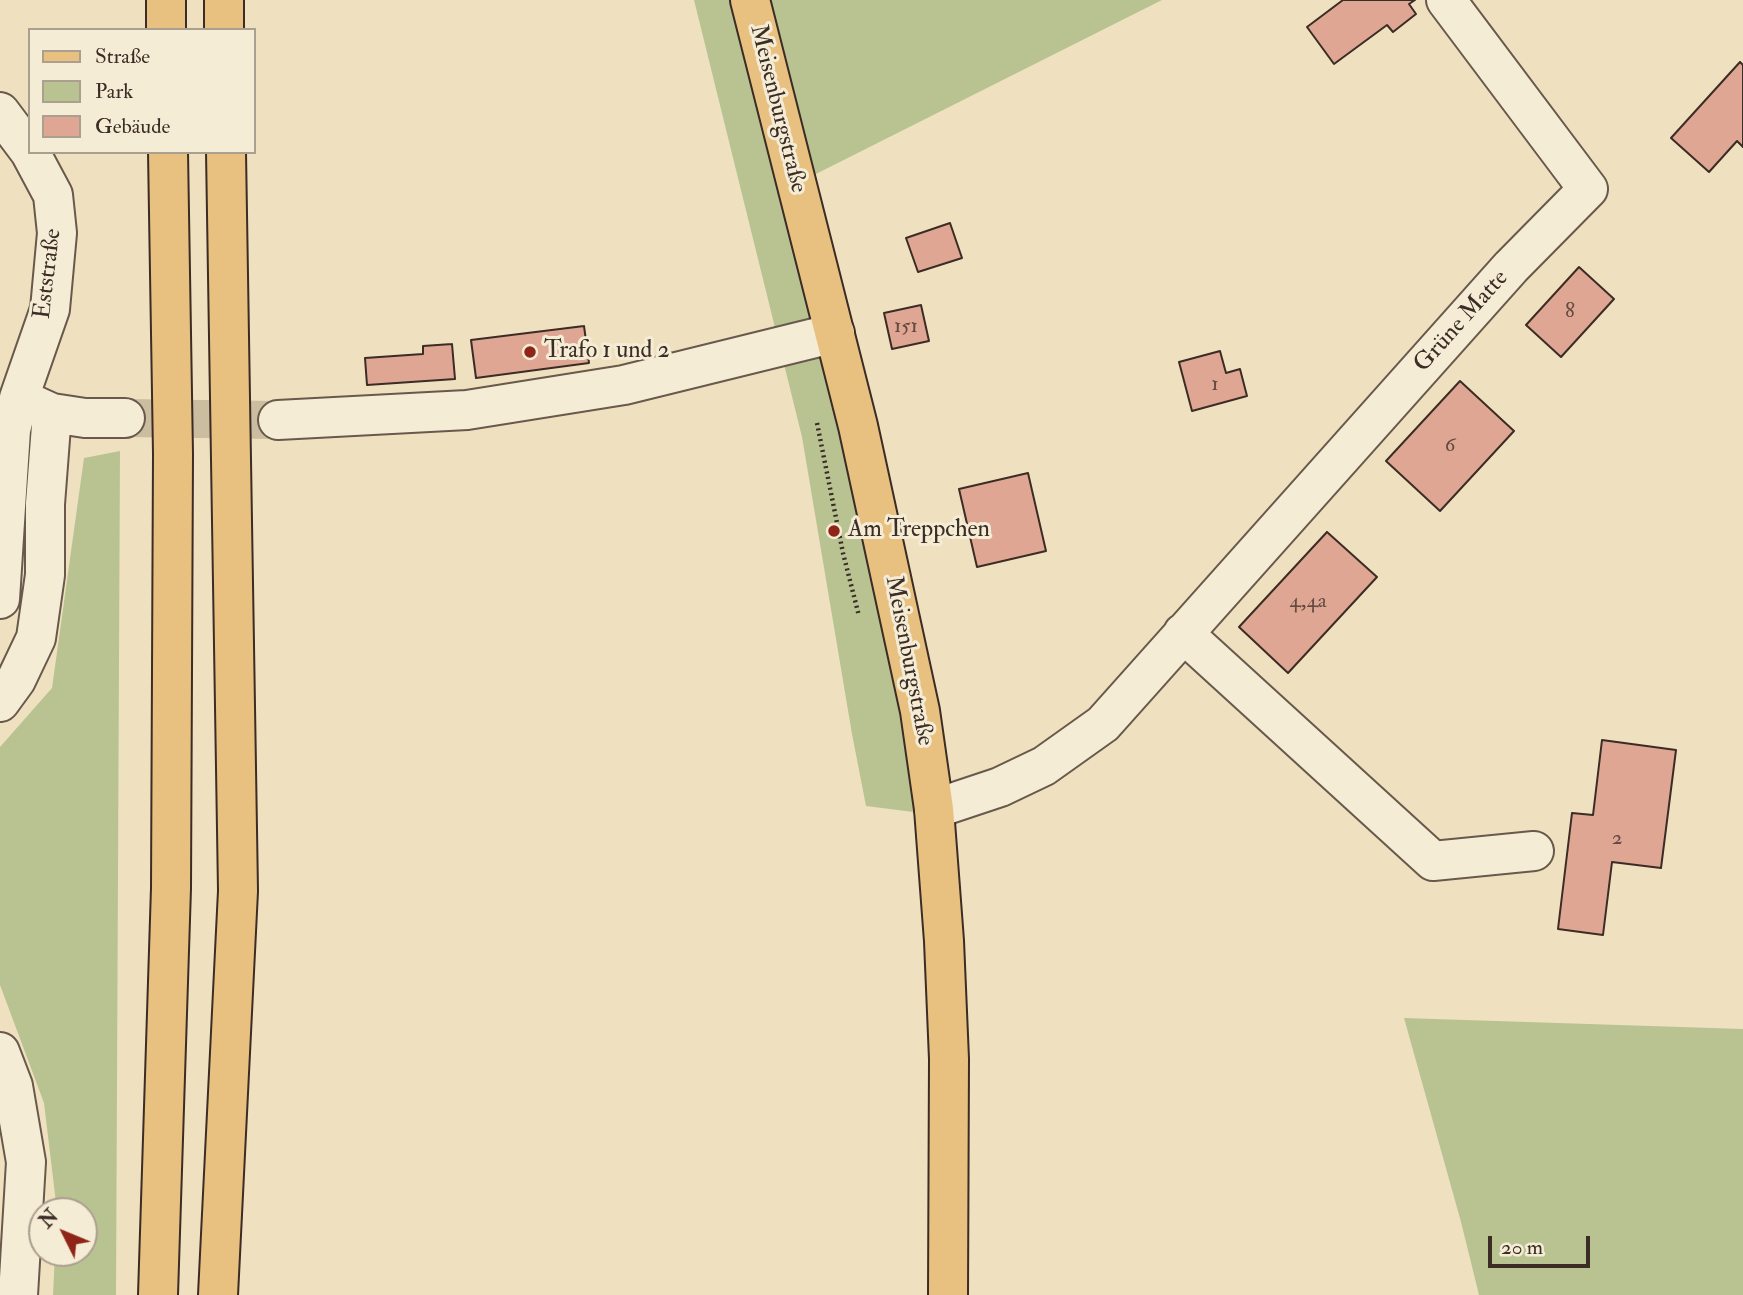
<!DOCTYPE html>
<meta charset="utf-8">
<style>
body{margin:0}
#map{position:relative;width:1743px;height:1295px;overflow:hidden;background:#efe1bf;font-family:"IM FELL Double Pica",serif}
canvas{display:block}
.legend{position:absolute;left:28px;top:28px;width:228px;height:126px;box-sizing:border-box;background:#f5ecd5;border:2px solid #ab9f8f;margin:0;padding:9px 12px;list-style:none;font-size:21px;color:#3b2c25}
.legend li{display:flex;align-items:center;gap:14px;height:35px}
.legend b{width:35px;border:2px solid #ab9f8f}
.north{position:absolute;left:28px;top:1197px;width:70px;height:70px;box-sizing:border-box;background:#f5ecd5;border:2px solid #ab9f8f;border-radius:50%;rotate:313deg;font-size:19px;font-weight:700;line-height:28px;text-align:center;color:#3b2c25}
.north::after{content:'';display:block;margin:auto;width:24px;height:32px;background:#8f2418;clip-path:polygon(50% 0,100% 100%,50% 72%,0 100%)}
.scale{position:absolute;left:1488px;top:1236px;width:102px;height:32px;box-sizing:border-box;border:4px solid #3b2c25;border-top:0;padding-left:9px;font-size:21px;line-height:24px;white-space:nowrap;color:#3b2c25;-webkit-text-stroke:5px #f5ecd5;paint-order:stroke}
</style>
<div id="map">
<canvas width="1743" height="1295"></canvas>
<ul class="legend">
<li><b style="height:9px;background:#e8c080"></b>Straße</li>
<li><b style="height:19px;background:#b9c392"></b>Park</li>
<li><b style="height:19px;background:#e0a694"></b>Gebäude</li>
</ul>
<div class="north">N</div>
<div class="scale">20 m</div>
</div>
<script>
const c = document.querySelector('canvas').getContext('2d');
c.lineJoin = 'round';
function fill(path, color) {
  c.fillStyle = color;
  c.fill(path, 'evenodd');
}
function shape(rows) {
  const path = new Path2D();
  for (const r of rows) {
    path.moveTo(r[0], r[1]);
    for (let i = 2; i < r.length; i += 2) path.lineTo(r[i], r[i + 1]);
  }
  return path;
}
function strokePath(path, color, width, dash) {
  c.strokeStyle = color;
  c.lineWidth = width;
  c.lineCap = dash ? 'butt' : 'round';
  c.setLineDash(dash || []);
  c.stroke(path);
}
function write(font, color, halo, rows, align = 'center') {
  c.font = font + ' "IM FELL Double Pica",serif';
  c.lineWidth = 6;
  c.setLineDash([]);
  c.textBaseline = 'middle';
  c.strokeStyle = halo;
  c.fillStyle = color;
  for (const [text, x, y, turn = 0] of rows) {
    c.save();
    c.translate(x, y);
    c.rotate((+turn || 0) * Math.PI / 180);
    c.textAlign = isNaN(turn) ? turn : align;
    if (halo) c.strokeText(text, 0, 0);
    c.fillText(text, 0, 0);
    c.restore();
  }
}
const green = shape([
 [694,0,747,0,929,814,866,806,852,734,802,437],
 [754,0,1162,0,798,183],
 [120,451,116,1295,53,1295,55,1253,84,1253,84,1211,57,1211,44,1103,0,985,0,747,52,688,84,458],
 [1404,1018,1743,1029,1743,1295,1479,1295,1461,1222]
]);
const building = shape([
 [1343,0,1415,0,1409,4,1416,14,1393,32,1387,25,1334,64,1307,27,1343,0],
 [1740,62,1743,65,1743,147,1737,141,1709,172,1671,138,1740,62],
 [950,223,962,258,918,272,906,238,950,223],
 [1579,267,1614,299,1561,357,1526,325,1579,267],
 [921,305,929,341,892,349,884,313,921,305],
 [584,326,589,363,476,378,471,340,584,326],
 [452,344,455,379,367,385,365,358,423,354,423,346,452,344],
 [1220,351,1226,373,1240,369,1247,396,1192,411,1179,362,1220,351],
 [1460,381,1514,431,1440,511,1386,461,1460,381],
 [1028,473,1046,551,977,567,959,489,1028,473],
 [1327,532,1377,577,1288,673,1239,627,1327,532],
 [1602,740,1676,750,1661,868,1612,862,1603,935,1558,929,1572,813,1593,815,1602,740]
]);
const minorTunnel = shape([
 [125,418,278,420]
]);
const path = shape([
 [817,423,843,553,859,616]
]);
const minor = shape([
 [0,112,30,152],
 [30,403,52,413,85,418,125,418],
 [278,420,467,410,624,385,835,333],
 [0,599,11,430,19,398,50,309,57,233,53,195,30,152],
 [1183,633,1433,861,1534,851],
 [0,702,16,680,36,638,45,575,45,504,52,413],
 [934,809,1000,787,1044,766,1103,724,1511,267,1588,189,1446,0],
 [0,1052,13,1086,26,1162,18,1295]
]);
const major = shape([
 [750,0,858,426,920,711,934,809,944,941,949,1059,948,1295]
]);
const highway = shape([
 [166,0,166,30],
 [224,0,224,30],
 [158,1295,171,888,173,454,168,152],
 [218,1295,238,891,226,152]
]);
const markers = [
 [530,352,7,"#8f2418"],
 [834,531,7,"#8f2418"]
];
const numberNames = [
 ["8",1570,312],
 ["151",906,327],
 ["1",1215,385],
 ["6",1450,446],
 ["4,4a",1308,602],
 ["2",1617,839]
];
const streetNames = [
 ["Meisenburgstraße",777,109,76],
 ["Eststraße",49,274,-83],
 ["Grüne Matte",1462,322,-48],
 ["Meisenburgstraße",908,661,79]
];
const poiNames = [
 ["Trafo 1 und 2",544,352],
 ["Am Treppchen",848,531]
];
fill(green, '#b9c392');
fill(building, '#e0a694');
strokePath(building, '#3b2c25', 2);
strokePath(minorTunnel, '#cbbda0', 38, [38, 19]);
strokePath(minor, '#68594c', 42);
strokePath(major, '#3b2c25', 42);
strokePath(highway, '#3b2c25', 42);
strokePath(path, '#3b2c25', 4.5, [2, 3.5]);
strokePath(minor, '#f5ecd5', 38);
strokePath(major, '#e8c080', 38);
strokePath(highway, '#e8c080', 38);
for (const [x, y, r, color] of markers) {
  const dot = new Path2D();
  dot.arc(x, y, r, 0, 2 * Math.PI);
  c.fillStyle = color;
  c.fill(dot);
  strokePath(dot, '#f5ecd5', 2.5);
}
write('21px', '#644a41', null, numberNames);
write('24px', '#3b2c25', '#f5ecd5', streetNames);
write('24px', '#3b2c25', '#f5ecd5', poiNames, 'left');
</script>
